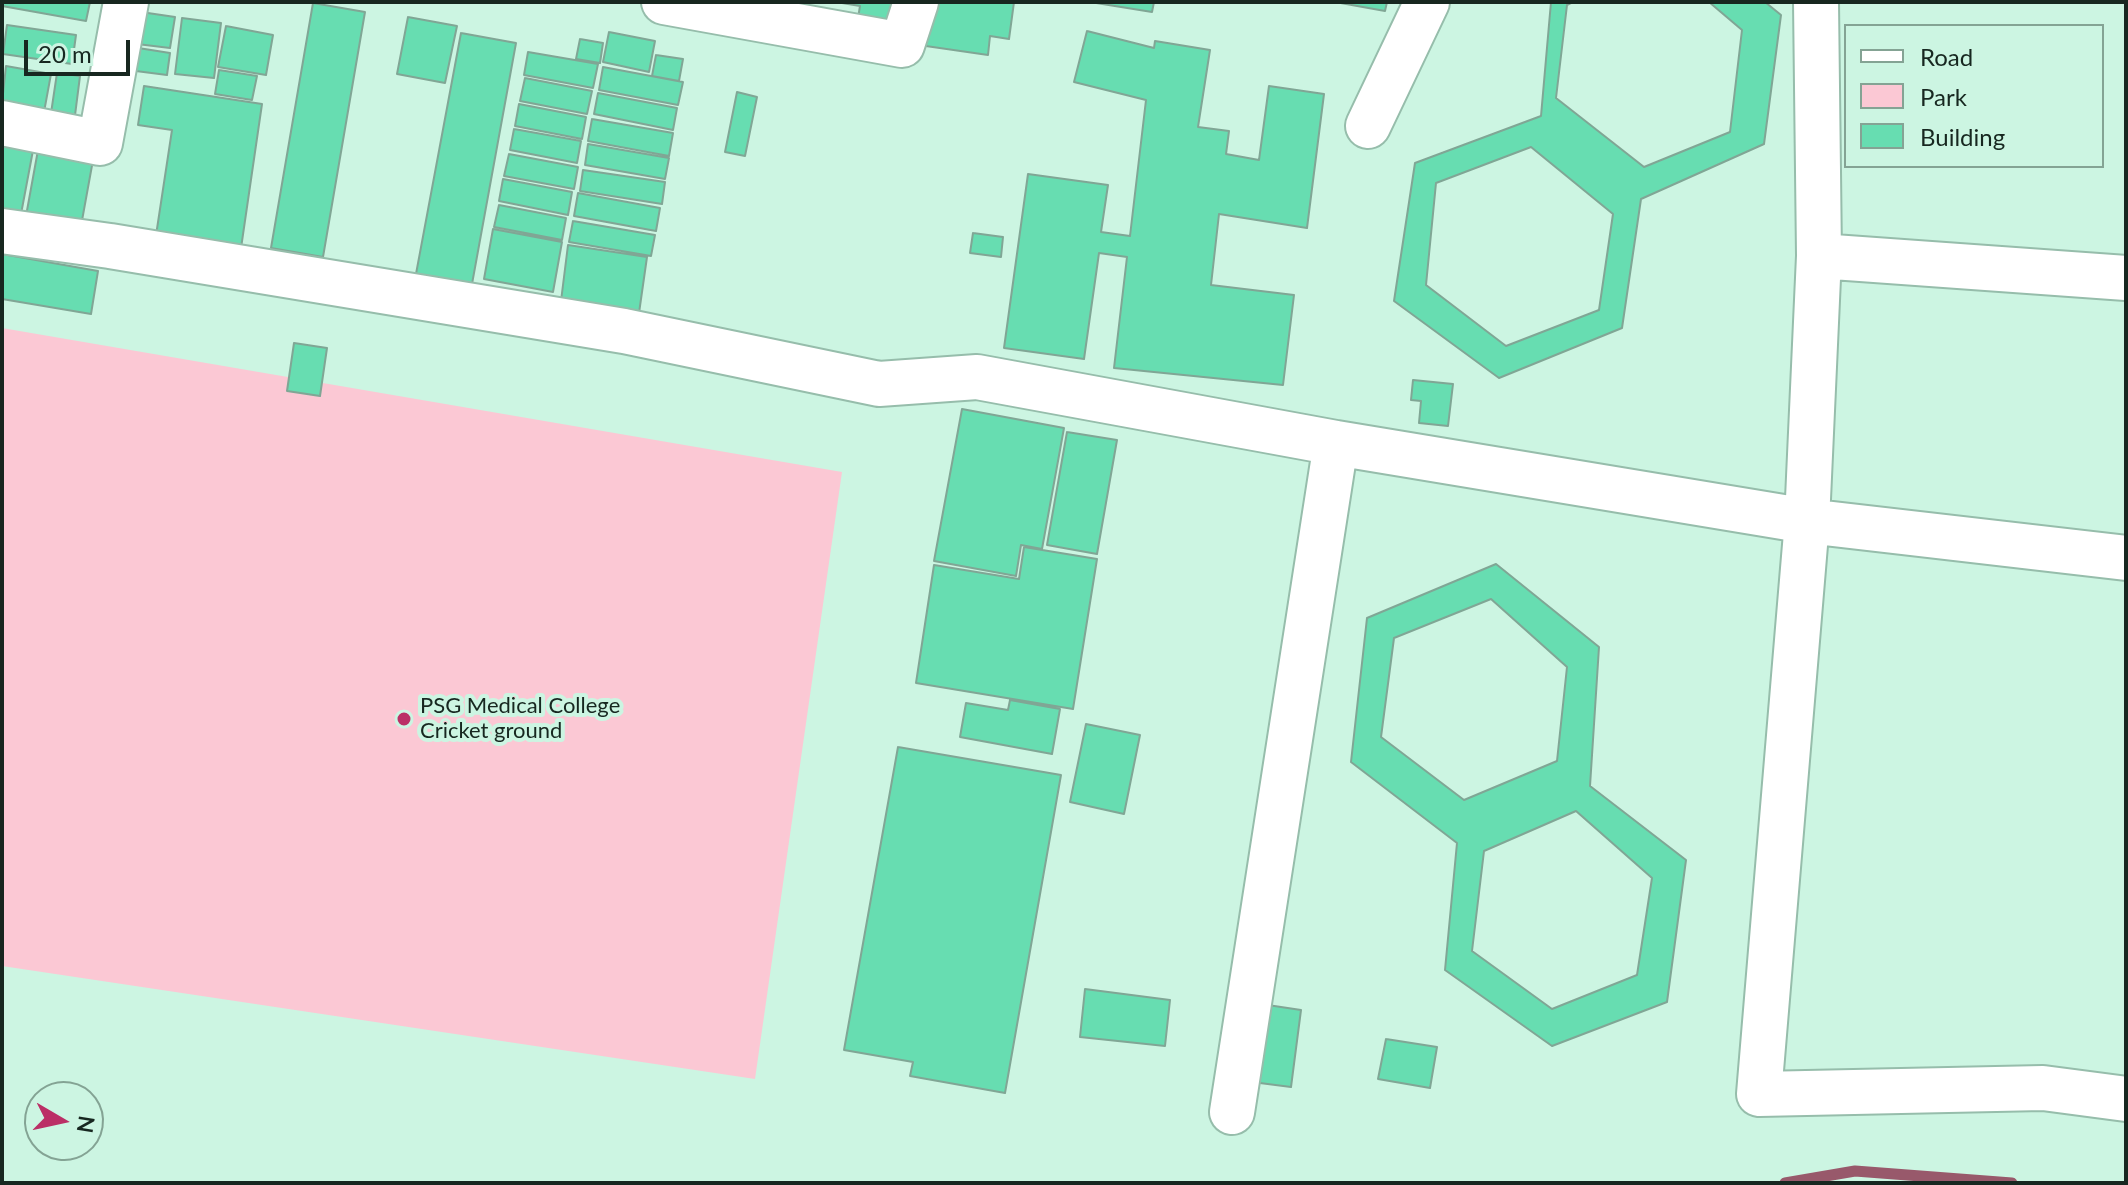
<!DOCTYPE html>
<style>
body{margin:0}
#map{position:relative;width:2128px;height:1185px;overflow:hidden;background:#ccf5e2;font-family:Lato,sans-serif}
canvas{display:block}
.frame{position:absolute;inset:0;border:4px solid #172720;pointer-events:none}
.legend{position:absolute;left:1844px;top:24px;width:260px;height:144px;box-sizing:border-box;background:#ccf5e2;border:2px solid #84a394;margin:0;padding:10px 14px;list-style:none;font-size:24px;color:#172720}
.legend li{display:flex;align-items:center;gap:16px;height:40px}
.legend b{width:40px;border:2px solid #84a394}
.north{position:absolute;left:24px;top:1081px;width:80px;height:80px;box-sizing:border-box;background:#ccf5e2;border:2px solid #84a394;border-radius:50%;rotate:99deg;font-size:22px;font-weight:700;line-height:32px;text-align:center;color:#172720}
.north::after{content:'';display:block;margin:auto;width:28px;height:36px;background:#bb2f66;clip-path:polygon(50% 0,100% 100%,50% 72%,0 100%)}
.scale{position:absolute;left:24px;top:40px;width:106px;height:36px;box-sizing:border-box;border:4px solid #172720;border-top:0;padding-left:10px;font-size:24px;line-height:28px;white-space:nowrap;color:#172720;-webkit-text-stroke:6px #ccf5e2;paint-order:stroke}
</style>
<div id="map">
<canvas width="2128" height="1185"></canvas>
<div class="frame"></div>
<ul class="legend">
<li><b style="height:10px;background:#fff"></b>Road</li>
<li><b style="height:22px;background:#fbc8d4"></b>Park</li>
<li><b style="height:22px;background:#67ddb1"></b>Building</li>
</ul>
<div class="north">N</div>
<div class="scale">20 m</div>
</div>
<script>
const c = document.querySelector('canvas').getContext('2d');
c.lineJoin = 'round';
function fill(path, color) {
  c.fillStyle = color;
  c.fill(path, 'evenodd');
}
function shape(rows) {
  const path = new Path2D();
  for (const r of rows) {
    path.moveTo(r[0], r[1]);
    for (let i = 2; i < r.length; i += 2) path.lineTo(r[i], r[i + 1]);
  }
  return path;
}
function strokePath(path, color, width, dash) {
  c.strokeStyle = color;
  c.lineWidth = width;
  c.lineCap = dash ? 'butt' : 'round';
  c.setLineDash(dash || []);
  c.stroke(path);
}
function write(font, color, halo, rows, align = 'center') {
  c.font = font + ' Lato,sans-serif';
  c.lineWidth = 8;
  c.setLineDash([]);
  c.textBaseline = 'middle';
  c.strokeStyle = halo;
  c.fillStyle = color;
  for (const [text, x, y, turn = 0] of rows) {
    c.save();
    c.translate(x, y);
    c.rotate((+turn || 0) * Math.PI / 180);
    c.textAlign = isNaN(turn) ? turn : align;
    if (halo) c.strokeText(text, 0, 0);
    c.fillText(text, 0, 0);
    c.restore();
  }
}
const green = shape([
 [2,328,842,472,755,1079,2,966]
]);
const stream = shape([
 [1785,1183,1855,1171,2012,1183]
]);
const building = shape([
 [2,2,90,2,86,21,2,6,2,2],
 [836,2,899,2,893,31,857,24,860,6,836,2],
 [918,2,1014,2,1009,39,990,36,988,55,912,44,918,2],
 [1090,2,1154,2,1152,12,1090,2],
 [1335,2,1387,2,1385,11,1335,2],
 [1551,2,1573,2,1567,5,1556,98,1644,167,1730,132,1742,30,1709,2,1765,2,1781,15,1764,144,1641,199,1622,328,1499,378,1394,301,1415,163,1541,116,1551,2],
 [1531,147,1613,214,1599,310,1506,346,1426,285,1436,183,1531,147],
 [313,3,365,12,323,257,271,248,313,3],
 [141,12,175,17,170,48,137,44,141,12],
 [408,17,457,26,445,83,397,74,408,17],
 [182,18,221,23,214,78,175,74,182,18],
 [7,25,76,35,72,64,3,54,7,25],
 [226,26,273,35,266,75,218,67,226,26],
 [1087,31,1154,48,1155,41,1210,50,1198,127,1229,131,1226,154,1259,160,1269,86,1324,94,1307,228,1219,214,1211,285,1294,295,1283,385,1114,368,1127,257,1099,253,1084,359,1004,348,1028,174,1108,185,1101,232,1130,236,1146,100,1074,82,1087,31],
 [609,32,655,41,649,72,603,62,609,32],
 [461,33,516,43,472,284,416,274,461,33],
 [580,39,603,43,600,63,576,59,580,39],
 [132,47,170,53,167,75,128,70,132,47],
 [528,52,598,64,593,88,524,75,528,52],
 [656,55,683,59,679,81,652,76,656,55],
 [6,66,51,74,44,112,2,103,6,66],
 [603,67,683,82,678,105,599,90,603,67],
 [219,70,257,76,252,100,215,94,219,70],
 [57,73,80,76,74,123,50,120,57,73],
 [525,78,592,91,587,114,520,101,525,78],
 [144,86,262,104,240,255,155,242,172,130,138,125,144,86],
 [737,92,757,97,745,156,725,152,737,92],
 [598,93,677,108,673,130,594,114,598,93],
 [519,104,586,117,582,139,515,126,519,104],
 [592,119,673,133,669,156,588,141,592,119],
 [514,129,581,141,577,163,510,150,514,129],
 [2,143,34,145,18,230,2,227,2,143],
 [588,144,669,158,665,179,585,165,588,144],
 [38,150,93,160,79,237,24,227,38,150],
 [509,154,578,167,574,189,504,176,509,154],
 [583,170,665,182,662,204,580,191,583,170],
 [503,179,572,192,568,215,499,201,503,179],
 [578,193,660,208,656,231,574,216,578,193],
 [499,205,566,218,562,240,494,227,499,205],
 [573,221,655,235,651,256,569,242,573,221],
 [493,229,562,242,553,292,484,279,493,229],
 [973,233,1003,237,1001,257,970,253,973,233],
 [568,245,647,257,639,313,561,301,568,245],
 [2,254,98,271,91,314,2,299,2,254],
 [294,343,327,348,320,396,287,391,294,343],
 [1413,380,1453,384,1448,426,1419,423,1421,401,1411,400,1413,380],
 [962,409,1064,428,1042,549,1021,545,1016,576,934,561,962,409],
 [1067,432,1117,440,1097,554,1047,545,1067,432],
 [1024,547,1097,559,1073,709,916,683,934,565,1019,579,1024,547],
 [1496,564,1599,647,1590,786,1686,860,1667,1002,1552,1046,1445,970,1457,843,1351,762,1367,618,1496,564],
 [1491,599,1567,667,1557,761,1464,800,1381,737,1394,638,1491,599],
 [1576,811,1652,878,1637,975,1552,1009,1472,951,1484,851,1576,811],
 [1010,700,1060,709,1052,754,960,737,966,703,1008,710,1010,700],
 [1086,724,1140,735,1124,814,1070,802,1086,724],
 [898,747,1061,775,1005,1093,910,1076,913,1062,844,1050,898,747],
 [1085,989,1170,1000,1165,1046,1080,1037,1085,989],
 [1261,1004,1301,1010,1291,1087,1252,1082,1261,1004],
 [1386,1039,1437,1047,1430,1088,1378,1079,1386,1039]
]);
const minor = shape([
 [664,2,902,45,916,2],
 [1816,2,1819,256,1807,521,1759,1094,2043,1088,2126,1099],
 [2,123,100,143,126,2],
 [1368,126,1427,2],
 [2,231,110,246,624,331,879,384,977,377,1336,443],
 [1819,256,2126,278],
 [1232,1112,1336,443,1807,521,2126,558]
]);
const markers = [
 [404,719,8,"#bb2f66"]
];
const poiNames = [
 ["PSG Medical College",420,706],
 ["Cricket ground",420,731]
];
fill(green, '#fbc8d4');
strokePath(stream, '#98596b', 11);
fill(building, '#67ddb1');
strokePath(building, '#80a695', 2);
strokePath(minor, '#96bdab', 48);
strokePath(minor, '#fff', 44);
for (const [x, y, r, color] of markers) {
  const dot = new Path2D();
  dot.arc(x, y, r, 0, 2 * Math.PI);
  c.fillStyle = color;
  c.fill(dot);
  strokePath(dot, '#ccf5e2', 3);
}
write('22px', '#172720', '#ccf5e2', poiNames, 'left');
</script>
